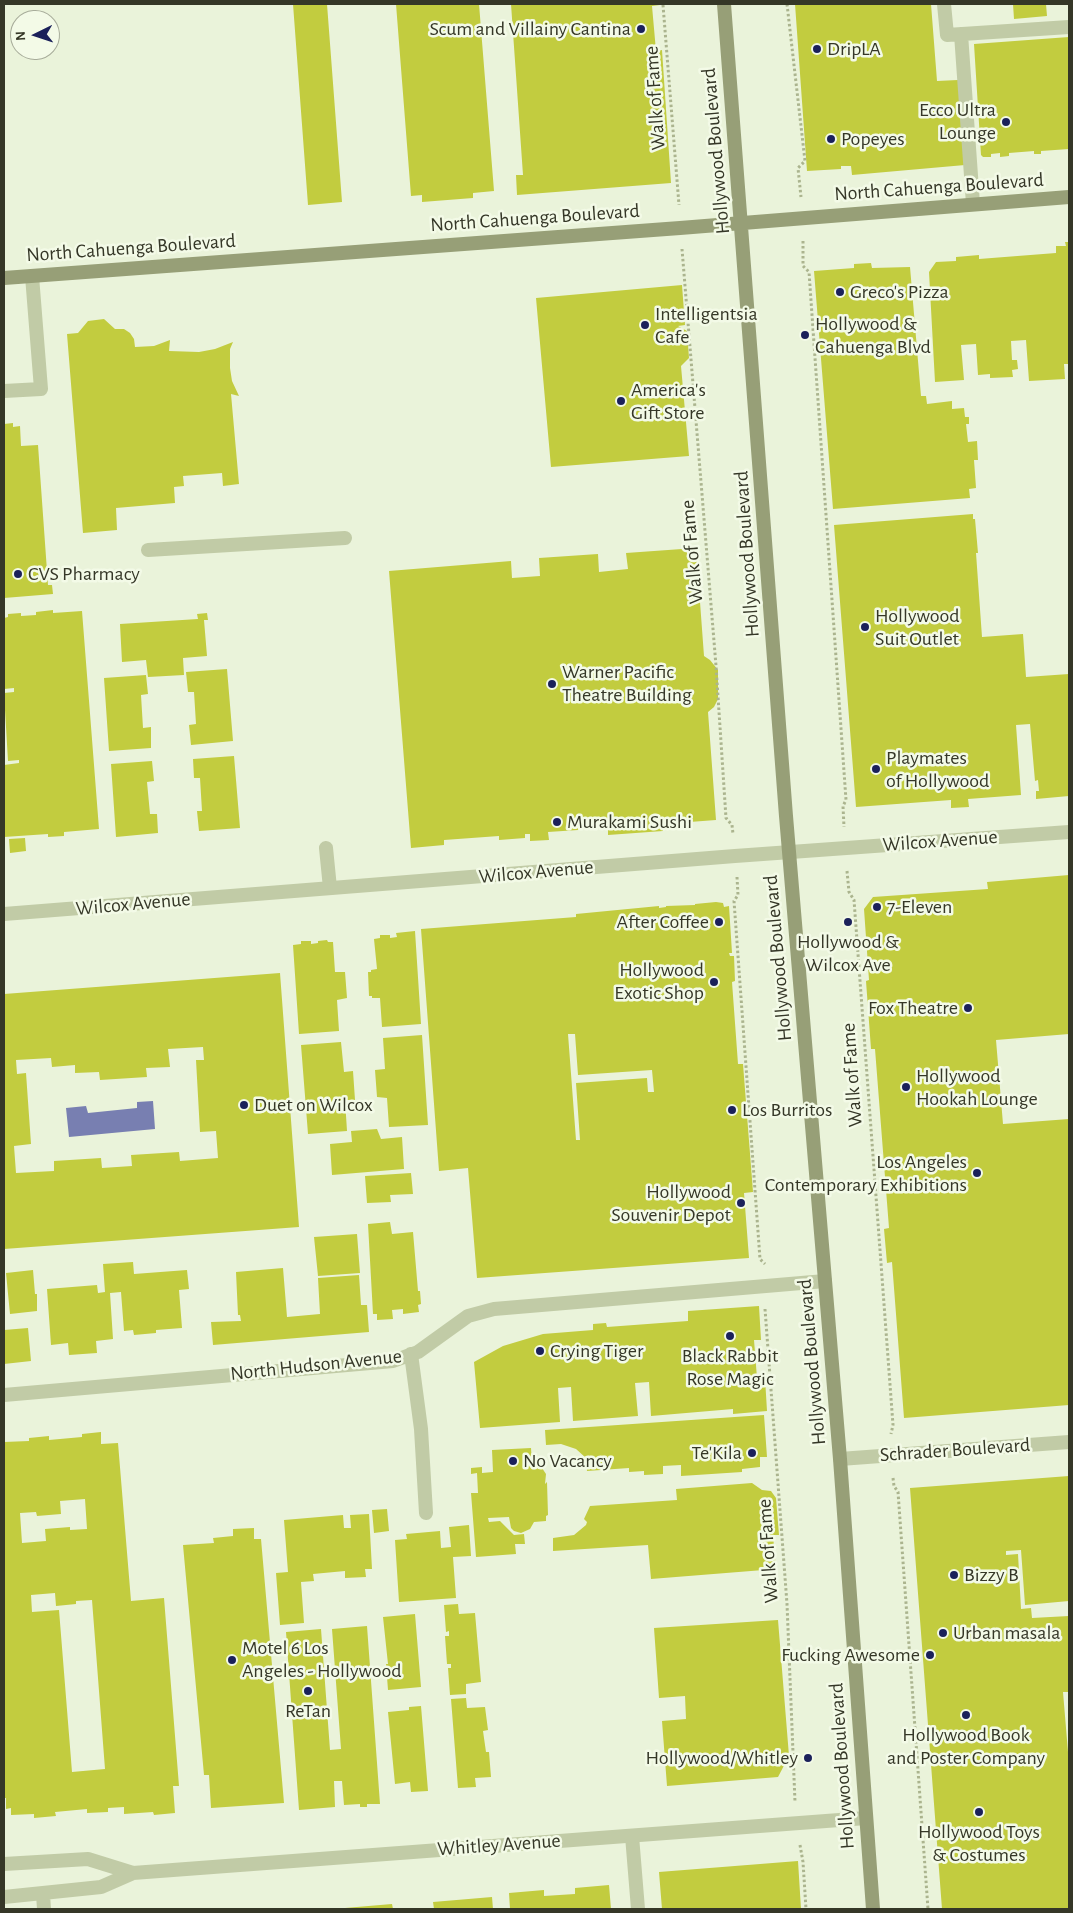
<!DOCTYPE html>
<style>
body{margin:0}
#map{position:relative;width:1073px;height:1913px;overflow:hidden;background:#eaf3da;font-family:"Alegreya Sans",sans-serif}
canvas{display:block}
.frame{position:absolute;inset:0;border:5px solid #353727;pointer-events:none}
.north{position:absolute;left:10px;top:10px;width:50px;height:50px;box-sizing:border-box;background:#f3fae7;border:1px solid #a7ac9a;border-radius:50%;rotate:266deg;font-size:14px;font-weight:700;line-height:20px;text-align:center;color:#353727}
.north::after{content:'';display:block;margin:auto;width:18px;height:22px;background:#1b215a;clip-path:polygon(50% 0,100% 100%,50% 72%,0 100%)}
</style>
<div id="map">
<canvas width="1073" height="1913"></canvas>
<div class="frame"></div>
<div class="north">N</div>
</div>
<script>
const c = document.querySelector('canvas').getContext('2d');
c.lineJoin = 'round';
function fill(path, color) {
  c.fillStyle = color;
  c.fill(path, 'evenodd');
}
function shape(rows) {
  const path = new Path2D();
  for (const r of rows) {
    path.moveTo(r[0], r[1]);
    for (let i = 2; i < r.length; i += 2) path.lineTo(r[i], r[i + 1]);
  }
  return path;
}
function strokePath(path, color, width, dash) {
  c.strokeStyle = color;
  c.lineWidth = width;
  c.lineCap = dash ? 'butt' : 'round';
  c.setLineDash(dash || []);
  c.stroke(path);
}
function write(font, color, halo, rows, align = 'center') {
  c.font = font + ' "Alegreya Sans",sans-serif';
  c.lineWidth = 5;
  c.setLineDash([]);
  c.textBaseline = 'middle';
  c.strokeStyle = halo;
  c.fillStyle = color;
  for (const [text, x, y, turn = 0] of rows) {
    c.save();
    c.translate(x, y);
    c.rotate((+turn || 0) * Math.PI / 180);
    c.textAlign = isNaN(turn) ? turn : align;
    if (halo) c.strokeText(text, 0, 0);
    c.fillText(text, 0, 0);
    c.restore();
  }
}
const water = shape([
 [153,1101,155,1129,69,1137,66,1108,86,1106,88,1113,137,1108,137,1102]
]);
const building = shape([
 [293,4,327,4,342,202,308,205],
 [396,4,479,4,494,191,473,193,473,198,422,202,422,195,411,196],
 [511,4,660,4,660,5,652,6,656,51,662,50,671,183,517,195,516,175,523,175],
 [795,4,931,4,937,81,958,80,965,165,852,175,851,166,841,166,841,169,807,171],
 [1013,4,1046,4,1047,16,1014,19],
 [1069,37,1069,149,1041,151,1041,154,1034,154,1034,151,1009,153,1009,156,1000,157,1000,153,991,154,991,157,983,157,981,155,974,44],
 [1065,242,1069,242,1069,364,1064,364,1065,379,1029,381,1026,340,1011,341,1012,360,1017,360,1018,369,1012,370,1013,377,990,378,990,374,978,375,976,344,961,345,964,380,935,382,929,272,936,262,956,261,956,257,979,255,979,259,1056,253,1056,246,1066,246],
 [871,263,872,268,910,267,921,396,926,396,927,404,952,401,952,409,964,408,965,417,969,417,969,424,966,424,968,442,977,441,978,460,974,460,976,488,969,489,970,498,833,509,814,271,854,268,854,264],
 [682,285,685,325,678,326,687,331,689,358,681,366,689,456,551,467,536,298],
 [104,319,115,329,124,329,130,333,134,339,135,347,154,346,170,340,169,351,199,352,215,349,233,342,230,349,230,368,232,381,239,396,231,394,239,484,223,486,222,473,183,476,184,486,174,487,175,503,116,508,117,530,83,533,67,334,78,333,88,321],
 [13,423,13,427,20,426,21,446,38,445,48,585,52,585,53,594,4,598,4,424],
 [973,514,973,519,975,519,978,553,976,553,982,637,1023,634,1026,677,1069,674,1069,796,1036,799,1036,791,1039,791,1038,780,1035,781,1030,724,1016,725,1021,795,968,799,969,807,951,808,951,800,856,807,834,525],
 [696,548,704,656,710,660,718,670,718,699,714,707,708,712,716,820,663,824,663,831,608,835,608,828,548,832,549,840,530,841,530,834,525,834,525,838,499,840,499,836,444,840,444,845,411,848,389,571,511,561,512,578,540,576,539,558,598,554,599,572,628,569,626,553],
 [53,610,53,613,82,611,99,829,64,832,64,836,48,837,48,834,4,837,4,765,19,763,19,760,8,761,4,693,14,692,14,688,4,689,4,618,8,617,8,614,21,613,21,616,36,615,36,612],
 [207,613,208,620,204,620,207,656,183,658,184,675,148,677,146,660,122,662,120,624,198,619,197,614],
 [227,669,233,741,191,745,189,725,196,724,194,692,188,692,186,672],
 [146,675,148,694,141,695,143,728,151,727,151,748,109,751,104,678],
 [234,756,240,828,199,831,197,811,202,811,200,778,194,778,193,759],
 [152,761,154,781,147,782,150,814,157,814,158,833,116,837,111,764],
 [25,838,26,851,10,853,9,839],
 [1069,875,1069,1034,996,1040,1003,1124,1069,1119,1069,1405,904,1418,892,1262,887,1263,884,1229,889,1228,875,1049,871,1049,866,981,869,980,864,909,873,897,988,889,987,882],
 [716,902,723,903,724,907,729,906,732,953,729,953,730,956,734,956,735,981,732,982,738,1064,743,1064,753,1192,744,1193,749,1258,477,1278,468,1168,439,1171,421,929,576,917,576,914,659,906,659,908,666,907,666,906,695,905,695,904],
 [568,1034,575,1034,578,1075,652,1070,654,1092,648,1092,647,1078,576,1083,580,1140,576,1140],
 [415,931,421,1024,382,1027,380,998,372,998,372,996,369,996,368,972,371,972,371,970,377,969,374,939,380,938,380,935,390,935,390,938,397,937,396,933],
 [327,940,328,942,333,942,335,972,345,972,347,998,337,1000,339,1031,299,1034,293,945,301,944,301,941,311,941,311,944,318,943,318,941],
 [280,973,299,1227,4,1249,4,994],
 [203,1047,204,1060,196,1060,200,1132,216,1131,218,1158,180,1161,179,1152,131,1155,132,1166,102,1168,101,1158,54,1161,54,1171,16,1173,14,1146,31,1144,26,1073,17,1074,16,1060,51,1058,52,1067,75,1065,75,1073,99,1072,100,1080,147,1077,146,1068,170,1067,168,1049],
 [422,1035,428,1125,389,1127,387,1098,377,1097,375,1070,385,1069,383,1038],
 [341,1042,344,1072,353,1071,355,1100,345,1100,347,1131,308,1134,301,1045],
 [377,1129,381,1139,402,1137,404,1169,332,1175,330,1144,352,1142,351,1131],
 [411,1173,413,1194,390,1195,391,1202,367,1203,365,1176],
 [390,1222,392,1234,413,1232,418,1291,420,1291,421,1304,418,1305,419,1312,403,1314,403,1309,392,1310,393,1319,377,1320,377,1314,373,1314,368,1224],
 [357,1234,360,1273,318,1276,314,1237],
 [133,1262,134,1274,187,1270,189,1289,179,1290,182,1328,156,1330,156,1333,134,1335,133,1330,124,1331,121,1292,110,1293,113,1339,96,1341,97,1353,69,1355,68,1343,51,1345,47,1289,97,1285,98,1293,105,1292,103,1264],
 [283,1268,287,1317,320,1314,318,1278,359,1275,361,1305,367,1305,369,1332,213,1345,211,1322,241,1321,240,1315,238,1315,236,1272],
 [33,1270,35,1294,37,1294,37,1311,10,1314,6,1273],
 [759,1306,761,1340,754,1340,757,1378,765,1378,767,1411,733,1414,733,1409,651,1416,649,1382,635,1383,638,1416,573,1421,571,1387,558,1388,560,1422,480,1428,474,1362,503,1346,543,1334,593,1330,593,1324,606,1323,607,1327,688,1321,688,1311],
 [28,1328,31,1361,4,1364,4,1330],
 [764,1415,767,1457,760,1457,760,1467,742,1469,742,1472,681,1476,681,1465,663,1466,663,1474,644,1475,644,1471,629,1472,629,1468,587,1471,586,1458,576,1449,561,1444,546,1445,545,1430],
 [101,1432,101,1444,118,1443,131,1601,164,1598,179,1786,173,1786,175,1813,154,1815,153,1812,124,1814,124,1807,108,1808,108,1812,87,1813,87,1809,55,1812,56,1816,34,1818,34,1814,11,1815,11,1808,6,1809,6,1798,4,1798,4,1442,29,1441,29,1438,49,1436,49,1440,82,1437,82,1434],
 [85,1499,87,1529,70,1530,70,1527,45,1529,46,1541,22,1543,20,1513,36,1512,37,1516,61,1514,60,1501],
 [55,1593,56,1606,76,1604,76,1601,92,1600,105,1769,72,1772,59,1610,32,1612,31,1595],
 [531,1448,532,1464,540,1465,546,1474,545,1484,547,1482,548,1515,546,1516,546,1521,534,1522,530,1529,521,1533,514,1531,511,1528,509,1517,488,1518,489,1522,500,1521,514,1535,524,1534,525,1544,515,1544,516,1554,476,1557,471,1493,478,1493,477,1473,471,1474,471,1468,482,1467,482,1473,493,1472,492,1450],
 [1069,1476,1069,1601,1025,1605,1021,1550,1006,1551,1006,1555,1018,1554,1021,1609,1031,1608,1032,1618,1069,1616,1069,1692,1063,1692,1069,1764,1069,1909,942,1909,910,1488],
 [752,1483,762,1490,771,1491,776,1498,779,1535,773,1535,776,1569,651,1579,648,1545,553,1551,553,1538,574,1535,586,1525,587,1522,584,1519,590,1506,677,1500,676,1489],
 [387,1509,389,1531,374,1533,372,1510],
 [369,1514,372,1569,365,1569,366,1577,345,1578,345,1571,313,1574,314,1581,301,1582,304,1623,280,1625,276,1573,288,1572,284,1520,343,1515,344,1528,351,1528,350,1515],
 [469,1525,471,1556,453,1557,456,1598,399,1602,395,1540,407,1539,406,1534,440,1531,441,1548,451,1547,449,1527],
 [254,1528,254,1539,261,1539,284,1803,211,1808,209,1775,204,1775,183,1545,214,1543,213,1538,233,1536,233,1529],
 [458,1604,459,1614,475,1613,481,1682,466,1684,466,1694,450,1695,448,1668,451,1668,451,1664,447,1664,445,1636,449,1636,449,1631,446,1632,444,1605],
 [415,1614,421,1687,388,1690,386,1664,388,1664,383,1617],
 [778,1620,789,1756,778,1777,667,1786,662,1721,686,1719,685,1696,659,1698,654,1628],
 [367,1626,380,1804,367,1804,367,1807,360,1807,360,1804,344,1805,342,1781,334,1781,335,1807,299,1810,286,1632,321,1629,330,1750,341,1749,332,1629],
 [466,1698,467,1708,485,1707,488,1730,483,1731,486,1752,489,1752,491,1777,475,1778,476,1787,458,1788,451,1699],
 [421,1706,428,1791,411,1792,410,1782,395,1784,388,1712,409,1710,409,1707],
 [798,1861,801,1909,662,1909,659,1872],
 [609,1885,611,1909,510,1909,509,1893,544,1890,544,1896,575,1894,575,1888],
 [492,1897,493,1909,434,1909,433,1902],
 [392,1904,393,1909,345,1909,345,1908]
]);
const path = shape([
 [787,4,805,161,798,168,801,197],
 [663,5,679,205],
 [803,241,803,266,809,272,846,800,843,806,844,827],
 [682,249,716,666,726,818,732,825,733,834],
 [847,871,849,892,854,900,893,1425,891,1434],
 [737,877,738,895,734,901,760,1259,765,1264],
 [765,1309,787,1604,795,1802],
 [893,1478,894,1486,898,1492,928,1909],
 [800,1845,803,1862,806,1909]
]);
const service = shape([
 [944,4,947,35,1069,27],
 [961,34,973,204],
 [4,391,41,389,32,276],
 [148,550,345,538],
 [326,848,330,888],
 [411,1354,421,1429,426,1513],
 [632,1836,638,1909]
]);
const minor = shape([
 [4,914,735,856,1069,832],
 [4,1395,393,1361,418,1352,468,1316,494,1309,825,1281],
 [840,1459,1069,1442],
 [4,1864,88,1859,133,1873],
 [43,1894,44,1909],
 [4,1897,101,1887,133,1873,866,1818]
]);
const secondary = shape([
 [724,4,786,816,840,1459,873,1909],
 [4,278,680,228,1069,197]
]);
const markers = [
 [641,29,5,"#1b215a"],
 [817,49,5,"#1b215a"],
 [1006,122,5,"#1b215a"],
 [831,139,5,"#1b215a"],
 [840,292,5,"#1b215a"],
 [645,325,5,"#1b215a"],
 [805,335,5,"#1b215a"],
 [621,401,5,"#1b215a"],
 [18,574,5,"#1b215a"],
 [865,627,5,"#1b215a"],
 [552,684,5,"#1b215a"],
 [876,769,5,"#1b215a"],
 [557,822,5,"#1b215a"],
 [877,907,5,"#1b215a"],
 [719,922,5,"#1b215a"],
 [848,922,5,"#1b215a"],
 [714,982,5,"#1b215a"],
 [968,1008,5,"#1b215a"],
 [906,1087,5,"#1b215a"],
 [244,1105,5,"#1b215a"],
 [732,1110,5,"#1b215a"],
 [977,1173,5,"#1b215a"],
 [741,1203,5,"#1b215a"],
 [730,1336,5,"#1b215a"],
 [540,1351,5,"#1b215a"],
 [752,1453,5,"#1b215a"],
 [513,1461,5,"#1b215a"],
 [954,1575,5,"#1b215a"],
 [943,1633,5,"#1b215a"],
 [930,1655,5,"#1b215a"],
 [232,1660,5,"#1b215a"],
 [308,1691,5,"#1b215a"],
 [966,1715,5,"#1b215a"],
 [808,1758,5,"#1b215a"],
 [979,1812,5,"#1b215a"]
];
const poiNames = [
 ["Scum and Villainy Cantina",631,29,"right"],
 ["DripLA",827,49],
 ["Ecco Ultra",996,110,"right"],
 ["Lounge",996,133,"right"],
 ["Popeyes",841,139],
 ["Greco's Pizza",850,292],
 ["Intelligentsia",655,314],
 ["Cafe",655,337],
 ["Hollywood &",815,324],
 ["Cahuenga Blvd",815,347],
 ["America's",631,390],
 ["Gift Store",631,413],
 ["CVS Pharmacy",28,574],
 ["Hollywood",875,616],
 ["Suit Outlet",875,639],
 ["Warner Pacific",562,672],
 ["Theatre Building",562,695],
 ["Playmates",886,758],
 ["of Hollywood",886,781],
 ["Murakami Sushi",567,822],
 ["7-Eleven",887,907],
 ["After Coffee",709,922,"right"],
 ["Hollywood &",848,942,"center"],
 ["Wilcox Ave",848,965,"center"],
 ["Hollywood",704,970,"right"],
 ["Exotic Shop",704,993,"right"],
 ["Fox Theatre",958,1008,"right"],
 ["Hollywood",916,1076],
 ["Hookah Lounge",916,1099],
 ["Duet on Wilcox",254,1105],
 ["Los Burritos",742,1110],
 ["Los Angeles",967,1162,"right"],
 ["Contemporary Exhibitions",967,1185,"right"],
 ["Hollywood",731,1192,"right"],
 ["Souvenir Depot",731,1215,"right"],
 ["Crying Tiger",550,1351],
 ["Black Rabbit",730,1356,"center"],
 ["Rose Magic",730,1379,"center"],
 ["Te'Kila",742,1453,"right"],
 ["No Vacancy",523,1461],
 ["Bizzy B",964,1575],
 ["Urban masala",953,1633],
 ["Motel 6 Los",242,1648],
 ["Angeles - Hollywood",242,1671],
 ["Fucking Awesome",920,1655,"right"],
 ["ReTan",308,1711,"center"],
 ["Hollywood Book",966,1735,"center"],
 ["and Poster Company",966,1758,"center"],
 ["Hollywood/Whitley",798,1758,"right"],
 ["Hollywood Toys",979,1832,"center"],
 ["& Costumes",979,1855,"center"]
];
const streetNames = [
 ["Walk of Fame",655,98,-94],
 ["Hollywood Boulevard",716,151,-95],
 ["North Cahuenga Boulevard",939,187,-4],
 ["North Cahuenga Boulevard",535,218,-4],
 ["North Cahuenga Boulevard",131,248,-4],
 ["Walk of Fame",692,552,-95],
 ["Hollywood Boulevard",747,554,-94],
 ["Wilcox Avenue",940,841,-4],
 ["Wilcox Avenue",536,872,-5],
 ["Wilcox Avenue",133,904,-5],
 ["Hollywood Boulevard",778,958,-95],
 ["Walk of Fame",852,1075,-94],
 ["Hollywood Boulevard",812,1362,-95],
 ["North Hudson Avenue",316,1365,-6],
 ["Schrader Boulevard",955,1450,-4],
 ["Walk of Fame",768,1551,-94],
 ["Hollywood Boulevard",842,1766,-94],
 ["Whitley Avenue",499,1845,-4]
];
fill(water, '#787fb1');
fill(building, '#c2cc3f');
strokePath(path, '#abb48e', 3, [2.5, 2.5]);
strokePath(service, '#c1cba6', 14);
strokePath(minor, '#c1cba6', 14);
strokePath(secondary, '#979f77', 14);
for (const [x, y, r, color] of markers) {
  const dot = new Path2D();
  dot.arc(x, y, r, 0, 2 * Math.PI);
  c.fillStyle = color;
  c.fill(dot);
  strokePath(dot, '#f3fae7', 2);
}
write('20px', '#353727', '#f3fae7', poiNames, 'left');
write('20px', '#353727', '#f3fae7', streetNames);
</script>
